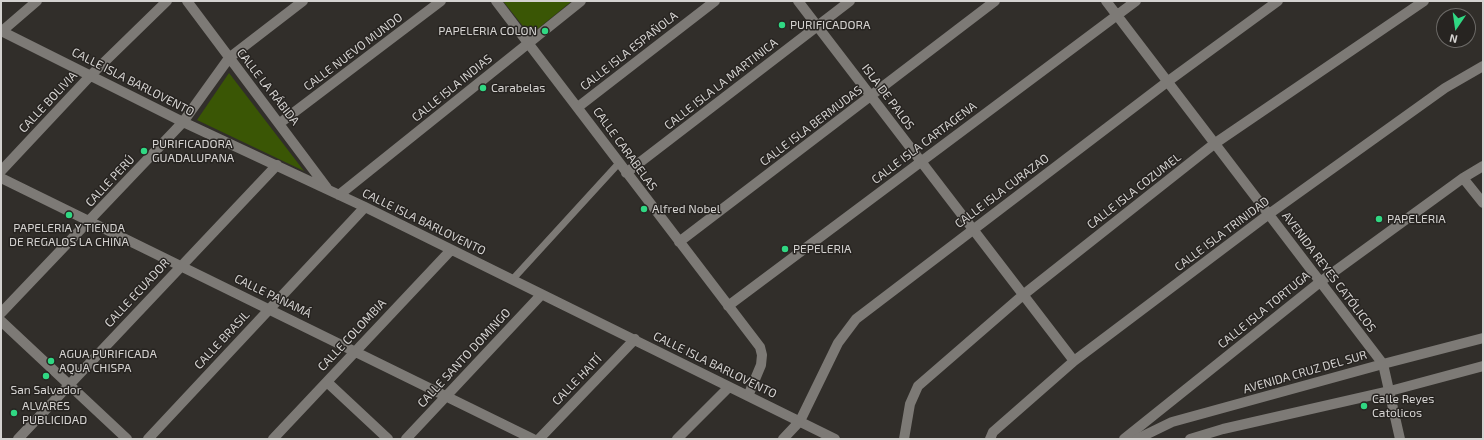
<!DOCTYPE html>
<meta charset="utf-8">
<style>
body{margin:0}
#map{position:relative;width:1484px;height:440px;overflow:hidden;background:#312e2a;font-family:"Exo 2",sans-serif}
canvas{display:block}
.frame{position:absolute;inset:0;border:2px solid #d4d2d0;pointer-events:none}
.north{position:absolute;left:1436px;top:8px;width:40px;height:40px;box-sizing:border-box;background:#272421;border:1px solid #6c6a67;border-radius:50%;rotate:193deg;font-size:11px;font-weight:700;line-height:16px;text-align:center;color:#d4d2d0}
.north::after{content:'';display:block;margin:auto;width:14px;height:18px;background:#30d883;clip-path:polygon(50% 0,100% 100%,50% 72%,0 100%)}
</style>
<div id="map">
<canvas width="1484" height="440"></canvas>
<div class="frame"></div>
<div class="north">N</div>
</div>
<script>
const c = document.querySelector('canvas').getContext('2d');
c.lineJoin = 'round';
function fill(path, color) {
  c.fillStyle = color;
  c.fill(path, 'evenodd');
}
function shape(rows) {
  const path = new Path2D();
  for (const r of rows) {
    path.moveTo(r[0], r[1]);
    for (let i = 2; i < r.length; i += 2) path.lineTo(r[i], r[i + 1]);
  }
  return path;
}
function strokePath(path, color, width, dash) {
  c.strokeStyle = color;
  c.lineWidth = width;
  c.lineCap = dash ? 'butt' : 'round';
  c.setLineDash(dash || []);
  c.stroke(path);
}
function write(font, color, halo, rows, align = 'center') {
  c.font = font + ' "Exo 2",sans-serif';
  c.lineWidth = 3;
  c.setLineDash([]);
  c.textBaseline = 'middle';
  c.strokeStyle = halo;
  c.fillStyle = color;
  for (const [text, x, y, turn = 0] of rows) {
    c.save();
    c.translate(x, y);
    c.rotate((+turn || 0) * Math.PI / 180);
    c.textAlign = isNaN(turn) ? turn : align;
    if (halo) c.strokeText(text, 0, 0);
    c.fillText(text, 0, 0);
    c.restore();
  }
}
const green = shape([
 [503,1,572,1,530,35],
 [229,73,304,171,197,120]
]);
const lane = shape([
 [512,280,619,163]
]);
const street = shape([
 [187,1,327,188],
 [496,1,760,347,762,355,761,365,748,396],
 [798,1,1074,361],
 [1106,1,1383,364,1400,439],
 [1,31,183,122,365,207,835,439],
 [1,32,37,1],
 [578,107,715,1],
 [280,123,441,1],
 [1,171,91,75,167,1],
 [626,173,850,1],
 [1,178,533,439],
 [1463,178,1483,203],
 [339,195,581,1],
 [679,242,995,1],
 [728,306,1136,1],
 [1,313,183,122,229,58,303,1],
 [1,321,127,439],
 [327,382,388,439],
 [18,439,277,165],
 [148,439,365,207],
 [273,439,451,250],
 [406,439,541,295],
 [539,439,635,339],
 [677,439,729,387],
 [783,439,800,421,838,343,856,319,1167,82,1278,1],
 [904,439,910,404,918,386,1023,295,1214,144,1424,1],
 [990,439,993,432,1074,361,1269,214,1445,88,1483,66],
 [1124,439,1320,282,1463,178,1483,166]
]);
const secondary = shape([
 [1137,439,1172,422,1383,364,1483,338],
 [1190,439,1223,429,1390,391,1483,366]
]);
const markers = [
 [782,25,4,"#30d883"],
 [545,31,4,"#30d883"],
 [483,88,4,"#30d883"],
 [144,151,4,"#30d883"],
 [644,209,4,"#30d883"],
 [69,215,4,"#30d883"],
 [1379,219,4,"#30d883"],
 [785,249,4,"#30d883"],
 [51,361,4,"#30d883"],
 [46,376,4,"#30d883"],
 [1364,406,4,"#30d883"],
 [14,413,4,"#30d883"]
];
const poiNames = [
 ["PURIFICADORA",790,25],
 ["PAPELERIA COLON",537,31,"right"],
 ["Carabelas",491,88],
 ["PURIFICADORA",152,144],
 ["GUADALUPANA",152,158],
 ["Alfred Nobel",652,209],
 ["PAPELERIA",1387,219],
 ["PAPELERIA Y TIENDA",69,228,"center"],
 ["DE REGALOS LA CHINA",69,242,"center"],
 ["PEPELERIA",793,249],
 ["AGUA PURIFICADA",59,354],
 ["AQUA CHISPA",59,368],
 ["San Salvador",46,390,"center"],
 ["Calle Reyes",1372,399],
 ["Catolicos",1372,413],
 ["ALVARES",22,406],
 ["PUBLICIDAD",22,420]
];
const streetNames = [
 ["CALLE ISLA ESPAÑOLA",629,51,-38],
 ["CALLE NUEVO MUNDO",353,52,-37],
 ["CALLE ISLA BARLOVENTO",133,82,27],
 ["CALLE ISLA LA MARTINICA",721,84,-38],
 ["CALLE LA RÁBIDA",268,87,52],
 ["CALLE ISLA INDIAS",452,88,-39],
 ["ISLA DE PALOS",888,97,53],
 ["CALLE BOLIVIA",48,102,-47],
 ["CALLE ISLA BERMUDAS",811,126,-37],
 ["CALLE ISLA CARTAGENA",924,143,-37],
 ["CALLE CARABELAS",625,149,54],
 ["CALLE PERÚ",110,181,-47],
 ["CALLE ISLA CURAZAO",1002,191,-37],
 ["CALLE ISLA COZUMEL",1134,191,-38],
 ["CALLE ISLA BARLOVENTO",424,222,26],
 ["CALLE ISLA TRINIDAD",1222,234,-37],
 ["AVENIDA REYES CATÓLICOS",1329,272,53],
 ["CALLE ECUADOR",137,293,-47],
 ["CALLE PANAMÁ",273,296,26],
 ["CALLE ISLA TORTUGA",1264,310,-39],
 ["CALLE COLOMBIA",352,335,-47],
 ["CALLE BRASIL",222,340,-47],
 ["CALLE SANTO DOMINGO",464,358,-47],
 ["CALLE ISLA BARLOVENTO",715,365,26],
 ["AVENIDA CRUZ DEL SUR",1305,372,-16],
 ["CALLE HAITÍ",577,380,-46]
];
fill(green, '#3a5605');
strokePath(lane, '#7d7a76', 7);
strokePath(street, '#7d7a76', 10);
strokePath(secondary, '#7d7a76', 10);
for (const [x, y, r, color] of markers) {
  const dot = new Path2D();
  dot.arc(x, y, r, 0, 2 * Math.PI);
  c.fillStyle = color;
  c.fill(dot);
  strokePath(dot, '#272421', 1.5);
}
write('12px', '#d4d2d0', '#272421', poiNames, 'left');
write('12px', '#d4d2d0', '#272421', streetNames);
</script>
